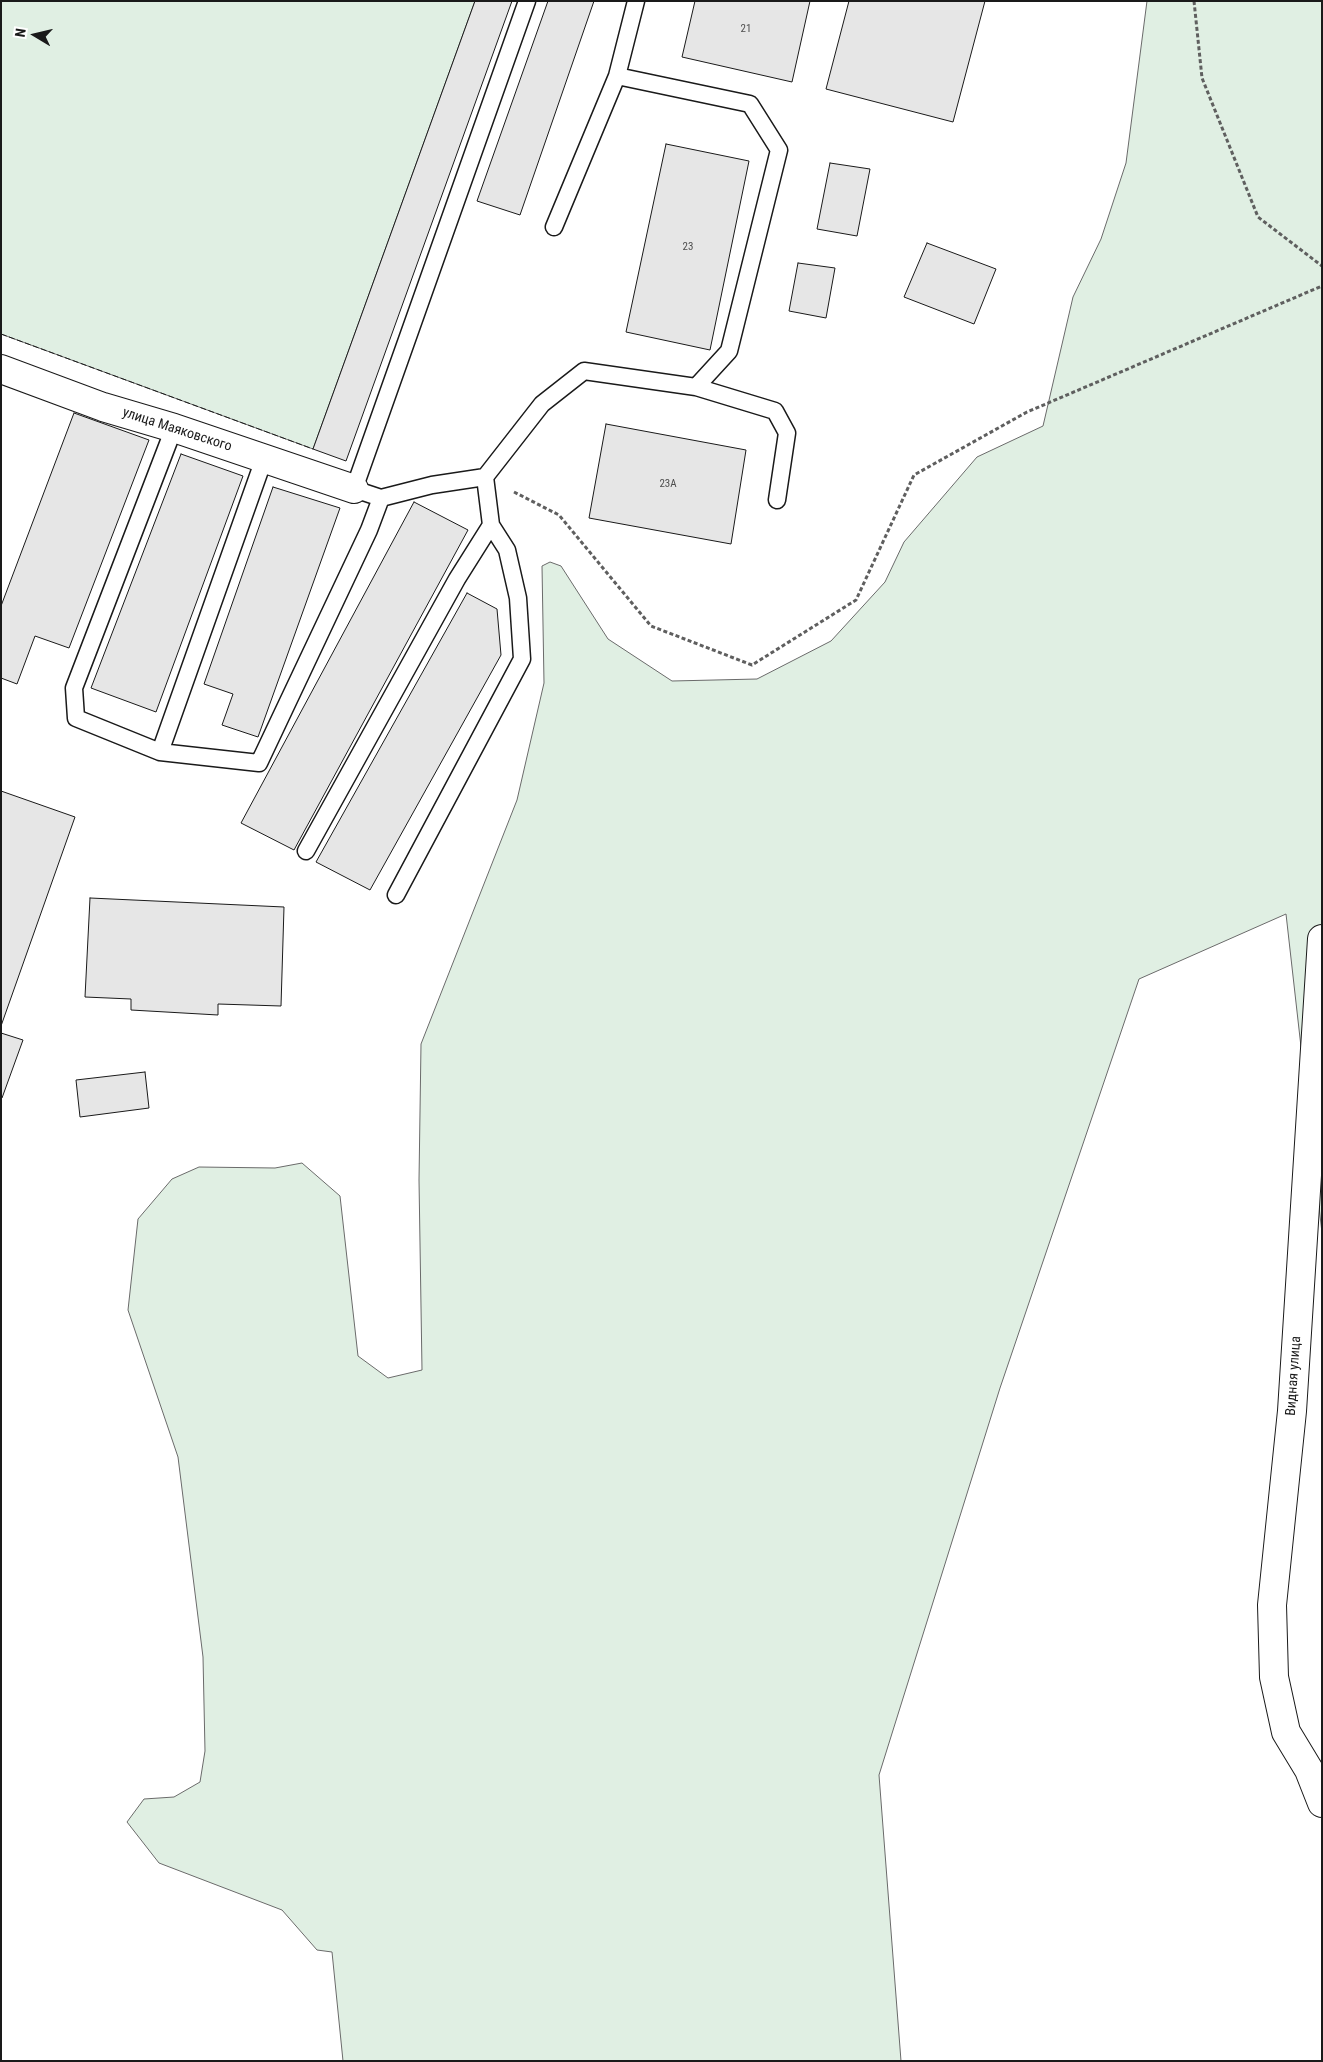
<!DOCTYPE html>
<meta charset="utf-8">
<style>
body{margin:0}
#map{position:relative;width:1323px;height:2062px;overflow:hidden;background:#fff;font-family:"Roboto Condensed",sans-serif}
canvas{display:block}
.frame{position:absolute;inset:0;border:2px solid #1a1a1a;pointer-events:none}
.north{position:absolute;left:10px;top:10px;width:50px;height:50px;-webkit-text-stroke:4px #fff;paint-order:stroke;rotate:279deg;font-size:14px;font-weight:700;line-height:20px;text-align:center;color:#1a1a1a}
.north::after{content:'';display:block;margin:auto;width:18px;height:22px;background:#1a1a1a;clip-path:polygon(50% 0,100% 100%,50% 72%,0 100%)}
</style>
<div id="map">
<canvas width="1323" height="2062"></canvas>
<div class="frame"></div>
<div class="north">N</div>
</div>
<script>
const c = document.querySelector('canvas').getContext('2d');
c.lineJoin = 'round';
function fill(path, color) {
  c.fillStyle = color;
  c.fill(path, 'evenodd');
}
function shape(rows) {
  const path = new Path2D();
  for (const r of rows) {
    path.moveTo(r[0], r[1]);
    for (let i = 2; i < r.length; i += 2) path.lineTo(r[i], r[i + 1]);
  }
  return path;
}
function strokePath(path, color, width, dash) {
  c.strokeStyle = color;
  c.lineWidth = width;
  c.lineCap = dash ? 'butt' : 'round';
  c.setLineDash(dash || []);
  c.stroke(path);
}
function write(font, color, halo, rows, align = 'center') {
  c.font = font + ' "Roboto Condensed",sans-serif';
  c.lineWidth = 4;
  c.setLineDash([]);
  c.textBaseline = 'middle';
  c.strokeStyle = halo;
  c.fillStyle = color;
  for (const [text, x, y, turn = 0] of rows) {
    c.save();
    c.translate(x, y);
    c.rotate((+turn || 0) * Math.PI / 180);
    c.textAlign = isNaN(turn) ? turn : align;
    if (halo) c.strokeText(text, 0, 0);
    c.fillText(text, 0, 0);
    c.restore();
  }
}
const green = shape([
 [1,1,475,1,313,449,1,334,1,1],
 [1147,1,1322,1,1322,1233,1286,914,1139,979,1000,1388,879,1775,901,2061,343,2061,332,1952,317,1950,282,1910,159,1863,127,1822,144,1799,174,1797,200,1782,205,1751,203,1657,178,1457,128,1310,138,1219,172,1179,199,1167,275,1168,302,1163,340,1196,358,1356,388,1378,422,1370,419,1180,421,1044,517,800,544,683,542,566,550,562,561,566,608,639,672,681,757,679,831,641,885,582,904,542,977,457,1043,426,1073,297,1101,239,1126,163,1147,1]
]);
const building = shape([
 [475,1,512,1,346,461,313,449,475,1],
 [548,1,594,1,520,215,477,201,548,1],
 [695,1,810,1,792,82,682,57,695,1],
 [849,1,985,1,953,122,826,89,849,1],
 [666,144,749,161,710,350,626,332,666,144],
 [830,163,870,169,857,236,817,229,830,163],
 [927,243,996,269,974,324,904,297,927,243],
 [798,263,835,268,826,318,789,311,798,263],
 [74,413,149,440,69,648,35,636,17,684,1,678,1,606,74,413],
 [606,424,746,450,731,544,589,518,606,424],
 [181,454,243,476,156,712,91,688,181,454],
 [273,487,340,508,258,737,222,725,233,694,204,684,273,487],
 [414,502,468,530,294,850,241,823,414,502],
 [467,593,497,609,501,655,370,890,316,862,467,593],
 [1,791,75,817,1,1026,1,791],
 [90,898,284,907,281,1006,218,1004,218,1015,131,1010,131,999,85,997,90,898],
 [1,1033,23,1040,2,1098,1,1098,1,1033],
 [145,1072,149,1108,80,1117,76,1080,145,1072]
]);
const path = shape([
 [1194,1,1202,78,1258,217,1322,266],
 [514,492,559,515,651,626,752,665,856,600,914,475,1027,412,1322,286]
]);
const lane = shape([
 [527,1,354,489,381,498,432,485,485,477,542,404,584,371,696,387,775,411,787,433,777,500],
 [617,76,750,104,779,150,729,351,696,387],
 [554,227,617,76,636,1],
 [174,428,74,688,76,718,160,752,259,763,369,530,381,498],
 [160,752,264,459],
 [306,851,457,579,491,525,485,477],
 [396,895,522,659,518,598,507,550,491,525]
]);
const street = shape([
 [1,369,103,407,174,428,354,489],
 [1322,939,1292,1411,1272,1605,1274,1677,1286,1732,1309,1770,1322,1803]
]);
const fence = shape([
 [1,334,313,449]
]);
const numberNames = [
 ["21",746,29],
 ["23",688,247],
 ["23А",668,484]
];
const streetNames = [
 ["улица Маяковского",177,430,18],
 ["Видная улица",1294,1376,-86]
];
fill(green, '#e0efe3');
strokePath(green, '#6a6a6a', 1);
fill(building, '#e6e6e6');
strokePath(building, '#1a1a1a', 1);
strokePath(lane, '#1a1a1a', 19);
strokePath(street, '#1a1a1a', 30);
strokePath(path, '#5f5f5f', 3, [4, 2.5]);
strokePath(lane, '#fff', 16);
strokePath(street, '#fff', 28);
strokePath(fence, '#1a1a1a', 1, [6, 2.5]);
write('11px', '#4d4d4d', null, numberNames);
write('14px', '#1a1a1a', '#fff', streetNames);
</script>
